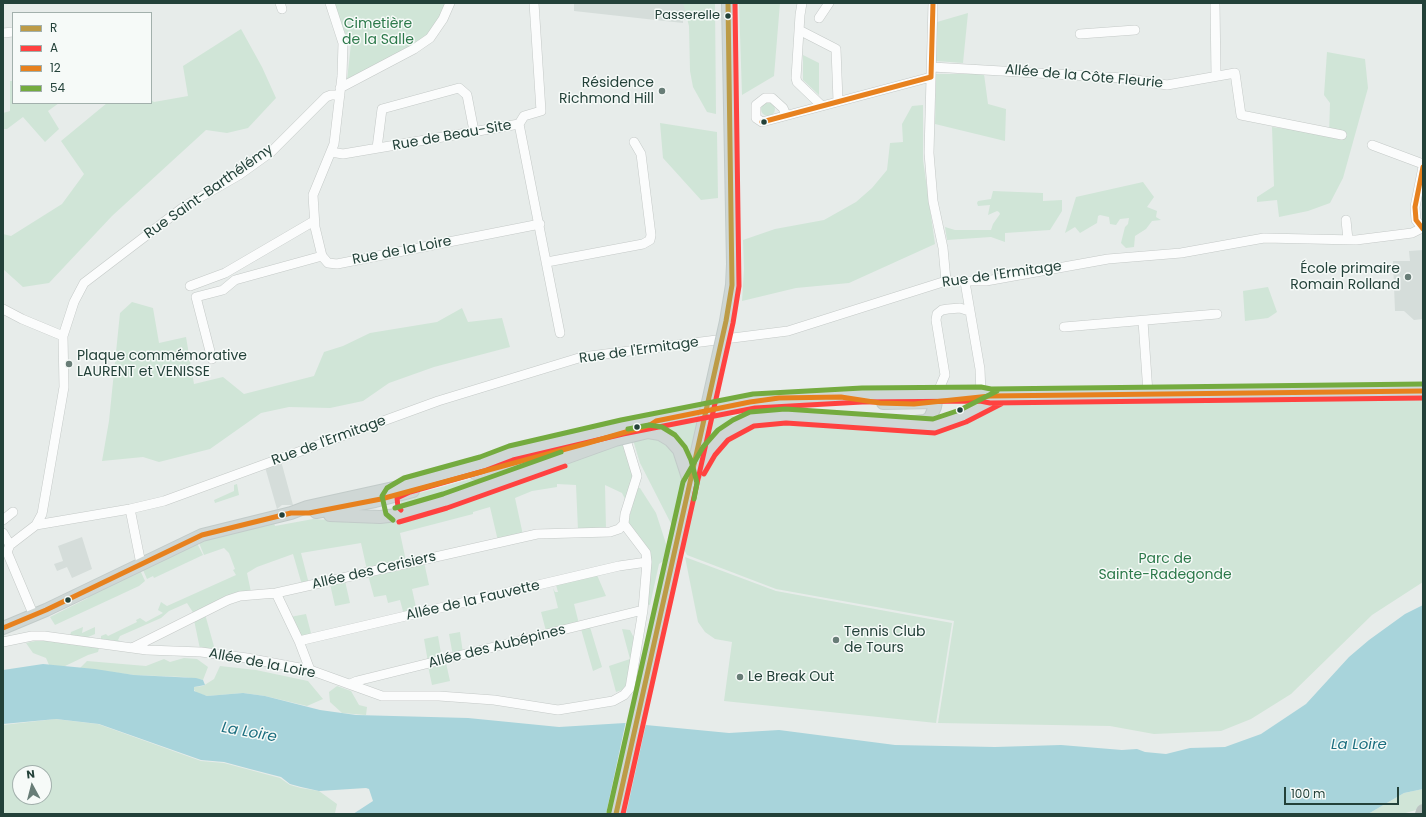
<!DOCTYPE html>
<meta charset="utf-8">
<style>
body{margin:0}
#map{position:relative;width:1426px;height:817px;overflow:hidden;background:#e7ecea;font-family:Poppins,sans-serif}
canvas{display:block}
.frame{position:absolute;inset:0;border:4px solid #234139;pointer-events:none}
.legend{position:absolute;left:12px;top:12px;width:140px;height:92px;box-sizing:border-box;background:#f6faf8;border:1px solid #a2b0ac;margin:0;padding:5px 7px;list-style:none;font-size:12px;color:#234139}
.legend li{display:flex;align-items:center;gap:8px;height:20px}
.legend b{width:20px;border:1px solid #a2b0ac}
.north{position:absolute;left:12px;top:765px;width:40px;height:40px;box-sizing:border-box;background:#f6faf8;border:1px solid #a2b0ac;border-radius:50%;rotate:353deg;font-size:11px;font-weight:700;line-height:16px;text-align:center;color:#234139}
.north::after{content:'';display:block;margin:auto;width:14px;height:18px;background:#687d77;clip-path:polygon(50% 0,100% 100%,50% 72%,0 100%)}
.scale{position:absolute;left:1284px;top:787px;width:115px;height:18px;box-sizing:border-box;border:2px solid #234139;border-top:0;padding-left:5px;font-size:12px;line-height:14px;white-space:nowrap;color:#234139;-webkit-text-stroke:3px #f6faf8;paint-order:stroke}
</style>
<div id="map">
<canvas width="1426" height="817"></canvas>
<div class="frame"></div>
<ul class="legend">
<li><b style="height:5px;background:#bc9b47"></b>R</li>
<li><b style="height:5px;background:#ff4240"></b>A</li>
<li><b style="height:5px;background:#e7811e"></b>12</li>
<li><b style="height:5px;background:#74ab3f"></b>54</li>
</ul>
<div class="north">N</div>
<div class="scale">100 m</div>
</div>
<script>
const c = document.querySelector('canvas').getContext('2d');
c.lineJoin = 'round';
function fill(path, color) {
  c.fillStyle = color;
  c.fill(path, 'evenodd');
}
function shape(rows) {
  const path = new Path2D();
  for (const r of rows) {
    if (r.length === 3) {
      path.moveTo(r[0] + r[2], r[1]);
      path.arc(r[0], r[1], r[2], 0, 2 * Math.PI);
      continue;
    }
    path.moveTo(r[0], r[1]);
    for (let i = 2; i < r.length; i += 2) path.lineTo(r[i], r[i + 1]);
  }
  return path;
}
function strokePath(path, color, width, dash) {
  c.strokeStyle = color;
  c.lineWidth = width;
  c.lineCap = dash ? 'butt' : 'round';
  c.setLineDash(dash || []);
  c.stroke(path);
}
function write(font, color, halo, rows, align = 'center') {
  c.font = font + ' Poppins,sans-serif';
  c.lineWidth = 3;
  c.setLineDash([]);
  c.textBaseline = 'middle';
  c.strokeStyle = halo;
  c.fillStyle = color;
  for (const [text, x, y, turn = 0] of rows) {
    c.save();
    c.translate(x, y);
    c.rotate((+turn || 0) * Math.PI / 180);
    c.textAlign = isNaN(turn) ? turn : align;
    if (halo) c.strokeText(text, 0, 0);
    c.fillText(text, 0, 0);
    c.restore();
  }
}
const built = shape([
 [574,3,693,3,692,19,683,20,683,23,574,11],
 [1423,250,1423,319,1414,320,1404,311,1395,311,1393,261,1410,261,1409,251],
 [281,461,293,505,282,505,277,509,265,467],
 [82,537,92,569,72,578,67,567,57,571,54,564,63,561,58,546]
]);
const green = shape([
 [334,3,447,3,444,11,426,38,347,80,351,44,342,28],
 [683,3,715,3,716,114,707,112,693,87,690,71,689,26],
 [739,3,780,3,774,76,742,95],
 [968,13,963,63,936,61,937,22],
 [241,29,262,67,276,98,248,128,227,133,206,130,112,216,49,283,23,287,3,269,3,234,11,236,62,204,84,174,61,141,107,103,151,103,151,100,154,102,188,96,183,66],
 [1327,52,1365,59,1368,88,1343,178,1330,203,1308,211,1279,217,1277,200,1257,202,1257,197,1274,186,1272,127,1329,134,1330,103,1324,95],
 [803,55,819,63,819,95,803,80],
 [936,74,984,74,988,104,1006,109,1005,141,935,124],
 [10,81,13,81,13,103,59,103,48,111,59,129,45,142,23,117,7,129,3,129,3,113,10,111],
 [768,109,7],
 [923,105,923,160,935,244,849,283,796,288,742,301,744,269,743,240,775,229,824,220,856,202,872,188,887,170,890,143,903,142,902,124,912,106],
 [660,123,717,132,718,198,701,200,663,158],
 [1143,182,1154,197,1147,207,1157,211,1156,217,1161,220,1152,221,1146,229,1135,236,1134,247,1126,248,1121,243,1125,227,1128,224,1129,218,1120,219,1116,225,1110,224,1109,217,1100,215,1098,216,1097,223,1080,233,1075,227,1065,233,1076,197],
 [993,191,1043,193,1043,201,1062,200,1062,211,1050,230,1005,233,1005,242,991,237,947,240,945,227,955,230,991,230,993,224,1000,214,999,212,997,211,988,215,990,205,978,206,977,203,978,201,991,199],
 [1268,287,1277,312,1268,318,1245,321,1243,291],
 [132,302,153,308,159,343,186,337,194,384,223,377,244,394,314,376,324,352,343,346,370,333,437,322,462,308,468,322,502,318,510,347,434,367,389,383,363,401,330,408,289,407,261,413,210,449,159,462,143,457,102,461,109,421,120,313],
 [1355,399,1423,399,1423,582,1372,615,1291,694,1251,719,1221,731,1154,734,1110,726,938,723,954,621,776,589,687,555,640,463,633,440,660,427,718,414,768,421,941,430,1012,402],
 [622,441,632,471,633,478,626,501,622,493,605,485,606,529,578,530,576,485,557,484,557,487,532,491,515,498,523,535,498,541,490,507,473,512,473,514,400,533,406,561,367,570,361,543,301,553,309,584,302,585,293,554,257,567,247,573,251,592,194,614,187,603,169,611,161,618,120,636,118,640,122,642,101,639,101,636,106,634,108,636,137,622,136,620,140,618,146,622,163,613,158,610,161,602,167,606,236,575,233,570,235,569,229,553,224,548,204,555,199,543,203,541,274,523,275,526,313,519,382,523,401,521,429,512],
 [529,463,524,468,443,497,404,507,401,504,401,500,405,497],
 [237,484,239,495,215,503,214,500,234,491,234,485],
 [637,488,640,488,656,513,670,556,659,564,650,605,647,604,651,554,628,522],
 [197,543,203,555,154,578,153,576,147,579,143,570],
 [685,557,776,591,952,623,936,723,724,701,732,642,715,639,705,632,698,622],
 [424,562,429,585,412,589,417,612,404,615,400,600,388,603,386,595,374,597,368,575],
 [140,570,145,581,139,586,55,625,50,617,88,598,87,595],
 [597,575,606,596,574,604,579,624,546,631,541,612,558,608,553,588,555,592,558,592,556,585],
 [345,581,350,603,335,606,330,584],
 [205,614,215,650,200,649,194,620],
 [306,614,312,637,303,639,290,617],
 [83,627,82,633,95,627,95,634,86,638,70,636,71,632],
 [590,627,602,667,593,671,581,629],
 [622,629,630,630,635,640,625,689,616,692,609,666,630,659],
 [460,632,463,653,453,656,449,634],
 [438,636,442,659,428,662,424,639],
 [40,640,99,648,98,652,88,655,63,667,49,665,46,658,33,653,26,643],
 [184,658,197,659,208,667,203,680,184,677,134,675,80,668,87,661,146,666,164,659,170,662],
 [446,663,450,681,432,685,428,666],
 [220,666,256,670,308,681,323,699,307,706,265,696,243,693,207,696,197,693,193,689,194,687,203,686,214,679],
 [337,686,351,691,359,705,367,707,366,715,342,713,330,702,329,692],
 [55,719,98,724,201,761,224,763,280,778,290,785,301,788,319,791,337,804,335,813,3,814,3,725],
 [20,773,44,773,44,797,20,797],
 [1423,789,1423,808,1402,814,1368,814,1404,793]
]);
const water = shape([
 [1423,605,1423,789,1404,793,1368,814,353,814,373,801,369,789,366,788,319,791,301,787,290,784,281,777,250,769,224,762,201,760,99,724,56,719,3,724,3,670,43,664,95,669,134,675,196,678,203,680,205,685,194,687,194,691,207,696,243,693,265,696,320,710,356,715,468,718,559,727,625,723,729,733,779,730,895,745,995,747,1061,745,1122,750,1137,749,1145,752,1166,754,1190,748,1225,747,1261,734,1306,704,1349,657,1369,640,1405,614]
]);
const pier = shape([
 [626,721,646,724,626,814,606,814]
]);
const minor = shape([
 [280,3,282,9],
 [330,3,343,43,342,76,334,144,313,195,315,227,322,256,328,263,337,264,540,224],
 [802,3,800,15,796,78,797,82,822,106],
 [933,3,929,153,933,201,943,248,946,281],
 [1215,3,1216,76],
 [819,18,829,3],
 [799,30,836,49,838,101],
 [3,33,13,32],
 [1080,34,1135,30],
 [932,67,1124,78,1167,85,1235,73,1241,115,1342,135],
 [340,88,414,49,430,38,443,19,450,3],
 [786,115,783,108,772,98,765,98,756,105,756,118,762,122,931,77],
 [519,124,524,116,541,111,534,3],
 [1372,145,1423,164],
 [377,148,382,109,459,88,467,95,474,131],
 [331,152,343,154,519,124,560,333],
 [1423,167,1415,207,1416,220,1423,229],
 [1346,220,1348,240],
 [547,262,643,244,650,240,651,235,641,154,634,142],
 [965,282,980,369,981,394],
 [190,286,225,273,314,221],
 [3,309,22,319,63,336],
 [1143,321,1148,393],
 [1064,327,1217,314],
 [212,359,196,297,223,290,235,280,322,256],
 [937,394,945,375,936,320,937,314,942,310,948,309,960,308,969,311],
 [130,509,141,564],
 [3,520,13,512],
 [36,525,130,509,164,501,438,401,582,357,788,331,946,281,986,281,1108,259,1181,253,1264,238,1356,240,1412,233,1422,228],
 [3,533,10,545],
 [276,593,299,641,310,670],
 [34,616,7,552,10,545,36,525,42,514,64,387,63,336,74,302,84,283,185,206,239,175,271,152,326,97,331,95,340,95],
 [299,641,619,566,647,562],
 [3,642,32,636,44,636,147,650,201,652,247,658,310,670,382,696,439,696,494,700,558,710,613,701,624,695,630,688,643,610,647,562,646,553,624,524,625,514,637,476,624,433],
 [132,648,228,600,240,596,276,593,537,534,610,532,619,529,624,524],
 [350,684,357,681,643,610]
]);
const major = shape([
 [726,321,732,285,733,264,728,3],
 [982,397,1423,391],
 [883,403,936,402],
 [915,422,925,421,930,418,935,407,937,396],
 [475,473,589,443],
 [695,475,709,451,723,435,737,426,752,419,786,416,934,426,963,416,1001,396],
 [316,512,375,501,413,491],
 [330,515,380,517,397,515,445,501,529,471],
 [3,628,46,610,202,535,291,513,307,507,407,485,482,464,511,453,622,427,754,401,862,395,981,394,990,396],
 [616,814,704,420]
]);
const highway = shape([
 [1422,814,1423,811]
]);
const majorBridge = shape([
 [704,420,726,321],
 [529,471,615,440,648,432,660,434,670,440,679,450,690,484]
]);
const bus1 = shape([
 [616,814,726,321,732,285,728,3]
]);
const bus2 = shape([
 [704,474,715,455,728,440,754,426,786,423,935,433,966,422,1003,403],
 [401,510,398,507,397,498,410,492,484,471,513,460,623,434,755,408,862,402,980,401,990,403,1423,398],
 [399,522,447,508,565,466],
 [623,814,733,323,739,286,735,3]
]);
const bus3 = shape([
 [931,77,933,3],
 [762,122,931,77],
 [1423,167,1415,207,1416,220,1423,229],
 [3,628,46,610,202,535,291,513,309,513,381,499,588,443,650,425,656,421,750,402,779,398,841,397,880,403,914,404,990,396,1423,391]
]);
const bus4 = shape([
 [628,429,649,425,662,427,675,435,685,447,691,460,697,483,694,499],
 [395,508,443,494,561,452],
 [393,520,386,514,382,496,387,488,404,478,480,457,509,446,621,420,753,394,862,388,981,387,991,389,1423,384],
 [609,812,683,482,703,447,718,430,733,420,750,412,785,409,933,419,960,410,997,391]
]);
const markers = [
 [728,16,3.5,"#234139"],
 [662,91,4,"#687d77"],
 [764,122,3.5,"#234139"],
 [1408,277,4,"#687d77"],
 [69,364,4,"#687d77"],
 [960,410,3.5,"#234139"],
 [637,427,3.5,"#234139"],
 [282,515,3.5,"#234139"],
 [68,600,3.5,"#234139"],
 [836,640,4,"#687d77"],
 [740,677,4,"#687d77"]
];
const busNames = [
 ["Passerelle",720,16]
];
const parkNames = [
 ["Cimetière",378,24],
 ["de la Salle",378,40],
 ["Parc de",1165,559],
 ["Sainte-Radegonde",1165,575]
];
const streetNames = [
 ["Allée de la Côte Fleurie",1084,77,5],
 ["Rue de Beau-Site",452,136,-10],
 ["Rue Saint-Barthélémy",209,192,-35],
 ["Rue de la Loire",402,251,-11],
 ["Rue de l'Ermitage",1002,275,-8],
 ["Rue de l'Ermitage",639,351,-8],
 ["Rue de l'Ermitage",329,441,-20],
 ["Allée des Cerisiers",374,571,-13],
 ["Allée de la Fauvette",473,601,-13],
 ["Allée des Aubépines",497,647,-14],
 ["Allée de la Loire",262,664,11]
];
const poiNames = [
 ["Résidence",654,83,"right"],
 ["Richmond Hill",654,99,"right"],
 ["École primaire",1400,269,"right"],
 ["Romain Rolland",1400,285,"right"],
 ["Plaque commémorative",77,356],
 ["LAURENT et VENISSE",77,372],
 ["Tennis Club",844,632],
 ["de Tours",844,648],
 ["Le Break Out",748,677]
];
const waterNames = [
 ["La Loire",249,733,10],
 ["La Loire",1359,745]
];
fill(built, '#d5ddda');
fill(green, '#d0e5d7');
fill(water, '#a8d4db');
fill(pier, '#e7ecea');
strokePath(minor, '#c4c9c7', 10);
strokePath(major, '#c2cbc9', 14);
strokePath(highway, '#c2cbc9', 14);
strokePath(minor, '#fbfcfc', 9);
strokePath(major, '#cfd7d5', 12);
strokePath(highway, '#bbc4c2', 13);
strokePath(majorBridge, '#c2cbc9', 14, []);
strokePath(majorBridge, '#cfd7d5', 12);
strokePath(bus1, '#bc9b47', 5);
strokePath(bus2, '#ff4240', 5);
strokePath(bus3, '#e7811e', 5);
strokePath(bus4, '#74ab3f', 5);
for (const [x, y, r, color] of markers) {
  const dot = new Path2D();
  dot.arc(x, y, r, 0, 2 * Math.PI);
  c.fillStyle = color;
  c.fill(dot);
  strokePath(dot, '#f6faf8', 1.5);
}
write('13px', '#234139', '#f6faf8', busNames, 'right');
write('14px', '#2c794a', '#f6faf8', parkNames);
write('14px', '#234139', '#f6faf8', streetNames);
write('14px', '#234139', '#f6faf8', poiNames, 'left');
write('italic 15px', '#1c6e7f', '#f6faf8', waterNames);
</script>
